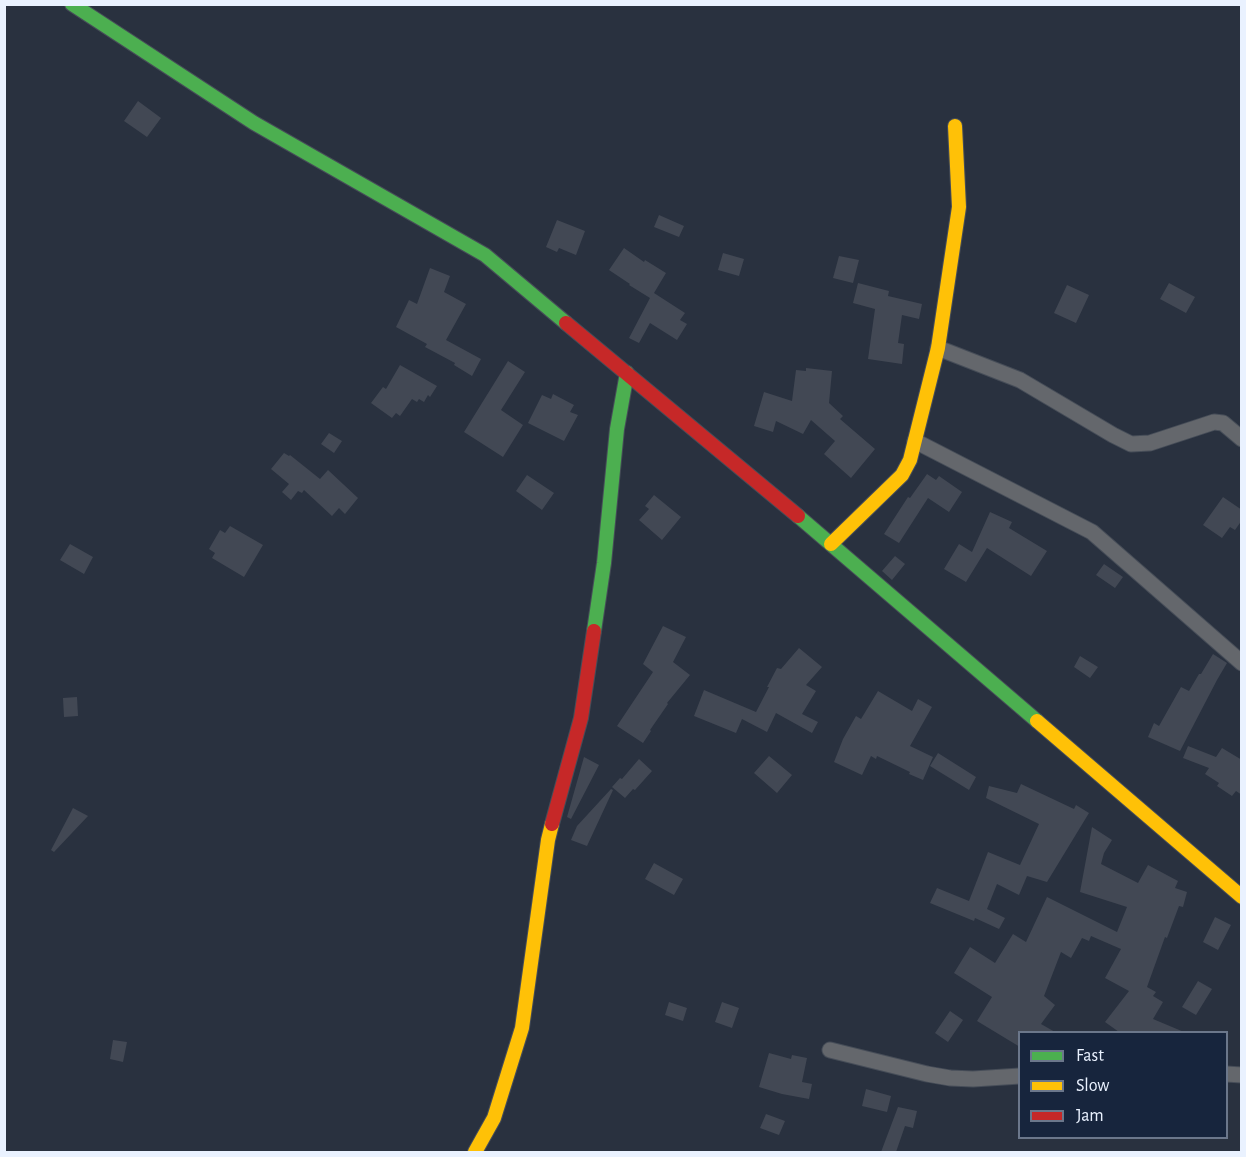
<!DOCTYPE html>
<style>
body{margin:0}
#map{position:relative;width:1246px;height:1157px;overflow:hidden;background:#29313f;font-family:"Alegreya Sans",sans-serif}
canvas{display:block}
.frame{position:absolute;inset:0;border:6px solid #eaf2ff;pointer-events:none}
.legend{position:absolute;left:1018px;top:1031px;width:210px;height:108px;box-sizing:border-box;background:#17253d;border:2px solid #6b778b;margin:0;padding:8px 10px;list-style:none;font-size:18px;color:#eaf2ff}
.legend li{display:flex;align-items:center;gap:12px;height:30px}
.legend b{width:30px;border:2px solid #6b778b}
</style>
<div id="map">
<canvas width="1246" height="1157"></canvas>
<div class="frame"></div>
<ul class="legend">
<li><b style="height:8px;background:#4caf50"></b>Fast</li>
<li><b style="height:8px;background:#ffc107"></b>Slow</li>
<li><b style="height:8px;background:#c62828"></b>Jam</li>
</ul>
</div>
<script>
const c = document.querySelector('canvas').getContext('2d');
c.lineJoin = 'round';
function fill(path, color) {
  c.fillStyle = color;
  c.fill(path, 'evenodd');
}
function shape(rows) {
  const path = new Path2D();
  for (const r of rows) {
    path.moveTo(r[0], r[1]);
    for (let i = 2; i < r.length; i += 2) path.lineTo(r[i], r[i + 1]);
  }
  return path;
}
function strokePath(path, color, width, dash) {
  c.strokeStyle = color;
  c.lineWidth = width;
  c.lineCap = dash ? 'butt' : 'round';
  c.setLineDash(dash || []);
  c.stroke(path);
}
const building = shape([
 [138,101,161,118,147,137,124,121],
 [659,215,684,226,679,237,654,227],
 [557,220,585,231,576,255,559,248,557,252,546,247],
 [624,248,644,262,645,260,666,273,654,293,685,313,680,320,687,324,677,340,650,323,639,343,629,338,650,298,629,285,630,284,609,270],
 [723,253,744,259,739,276,718,270],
 [839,256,859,260,853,283,833,278],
 [430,268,450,276,444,292,466,304,446,340,481,359,472,376,454,365,455,363,425,347,427,344,396,327,409,300,417,304],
 [858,283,889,291,888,296,922,304,919,319,902,315,898,343,904,344,902,364,868,359,875,309,853,303],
 [1169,283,1195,297,1186,313,1160,299],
 [1067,285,1089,295,1076,323,1054,313],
 [508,361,525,372,501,410,523,425,503,457,464,432],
 [400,365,437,386,430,397,428,395,424,402,419,399,417,402,412,399,400,416,396,413,392,418,371,403,383,387,386,389],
 [806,368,832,371,829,403,843,416,840,419,875,449,851,478,824,454,835,441,811,420,803,434,776,421,773,432,754,426,764,392,792,401,796,370,806,371],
 [553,394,574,405,570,412,578,415,564,441,528,423,542,395,551,399],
 [329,433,342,441,334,453,321,444],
 [284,453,289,456,290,455,320,479,328,470,358,498,345,514,339,508,332,516,304,490,302,493,298,491,291,500,282,492,289,484,271,469],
 [927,474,936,480,939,476,962,492,949,512,928,498,899,543,884,534,908,497,910,498],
 [527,475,554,493,542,510,516,491],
 [654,495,681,517,662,540,639,520,649,509,645,506],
 [1223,497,1242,510,1242,520,1235,530,1230,527,1222,538,1203,525],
 [990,512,1012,522,1009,528,1047,551,1031,576,987,548,966,582,944,569,959,544,972,552],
 [230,526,263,545,244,577,212,558,215,553,209,549,220,530,225,533],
 [70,544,93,557,84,574,60,560],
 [895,556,905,564,892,580,882,571],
 [1104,564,1123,577,1115,588,1096,575],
 [663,626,686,637,673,662,690,675,667,703,668,704,650,730,651,731,643,743,617,726,653,672,643,664],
 [799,648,822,667,806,685,816,691,802,714,818,722,812,733,776,713,767,732,742,719,736,733,694,716,704,690,756,712,769,687,767,687,777,668,781,669],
 [1213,654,1227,663,1217,680,1180,751,1148,737,1154,723,1159,726,1181,687,1189,691,1199,674,1201,674],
 [1080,656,1098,667,1090,678,1074,667],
 [878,691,912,711,918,699,932,707,910,746,933,757,923,780,909,774,910,772,877,756,876,759,871,756,862,775,834,762,843,739,856,716,861,719],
 [77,697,78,716,64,717,63,698],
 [1188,746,1216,757,1222,748,1242,760,1242,795,1236,791,1232,796,1217,786,1219,783,1205,774,1209,768,1183,758],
 [938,753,976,777,969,790,930,766],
 [769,756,792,775,777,793,754,773],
 [584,757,599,765,571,819,567,817],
 [639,759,652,771,635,790,633,789,625,798,612,787,620,778,622,779],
 [1021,784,1074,809,1076,805,1089,813,1047,882,1027,876,1019,895,997,884,987,909,1005,918,999,929,975,918,974,921,930,903,937,888,969,901,988,852,1020,865,1039,824,986,798,989,786,1017,793],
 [611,789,613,790,587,846,571,840,577,826],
 [73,808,88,816,54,852,51,850],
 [1092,827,1112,840,1104,853,1101,864,1138,883,1148,865,1178,881,1175,888,1187,892,1183,907,1179,906,1167,938,1165,937,1147,987,1156,992,1153,996,1163,1002,1153,1019,1184,1032,1119,1032,1105,1022,1129,991,1105,978,1121,949,1091,936,1089,941,1082,938,1071,958,1061,952,1044,996,1055,1005,1041,1024,1055,1032,1020,1032,1020,1047,977,1021,992,997,954,973,970,947,995,963,1013,934,1026,942,1047,897,1117,932,1127,907,1080,892],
 [654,863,683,879,674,895,645,879],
 [1215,917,1231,925,1218,950,1203,942],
 [1198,981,1212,989,1196,1015,1182,1007],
 [669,1002,687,1008,683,1021,665,1015],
 [722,1002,739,1008,732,1028,715,1022],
 [950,1011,963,1020,948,1042,935,1033],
 [113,1040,127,1042,123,1062,110,1059],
 [769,1053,791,1059,792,1055,807,1058,802,1082,812,1084,809,1099,782,1094,759,1087],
 [866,1089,891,1096,887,1112,862,1106],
 [898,1107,917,1111,913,1128,905,1126,896,1152,881,1152],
 [766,1114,785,1121,779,1135,760,1128]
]);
const street = shape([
 [938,348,1020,380,1113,435,1131,444,1150,443,1214,422,1223,423,1242,439],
 [915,441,1092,532,1242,663],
 [830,1050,927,1074,950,1078,973,1079,1020,1076],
 [1226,1074,1242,1075]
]);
const fast = shape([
 [72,4,254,123,485,255,566,323],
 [798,516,1037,721],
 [594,631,604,563,617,429,627,373]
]);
const slow = shape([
 [831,544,902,475,910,460,938,348,959,207,955,126],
 [1037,721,1242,897],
 [475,1152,494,1118,522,1028,548,840,552,824]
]);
const jam = shape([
 [566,323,798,516],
 [552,824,581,718,594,631]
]);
fill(building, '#424854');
strokePath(street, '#464d58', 17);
strokePath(fast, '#464d58', 16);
strokePath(slow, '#464d58', 16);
strokePath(jam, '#464d58', 16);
strokePath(street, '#64676c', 15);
strokePath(fast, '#4caf50', 14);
strokePath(slow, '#ffc107', 14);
strokePath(jam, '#c62828', 14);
</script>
